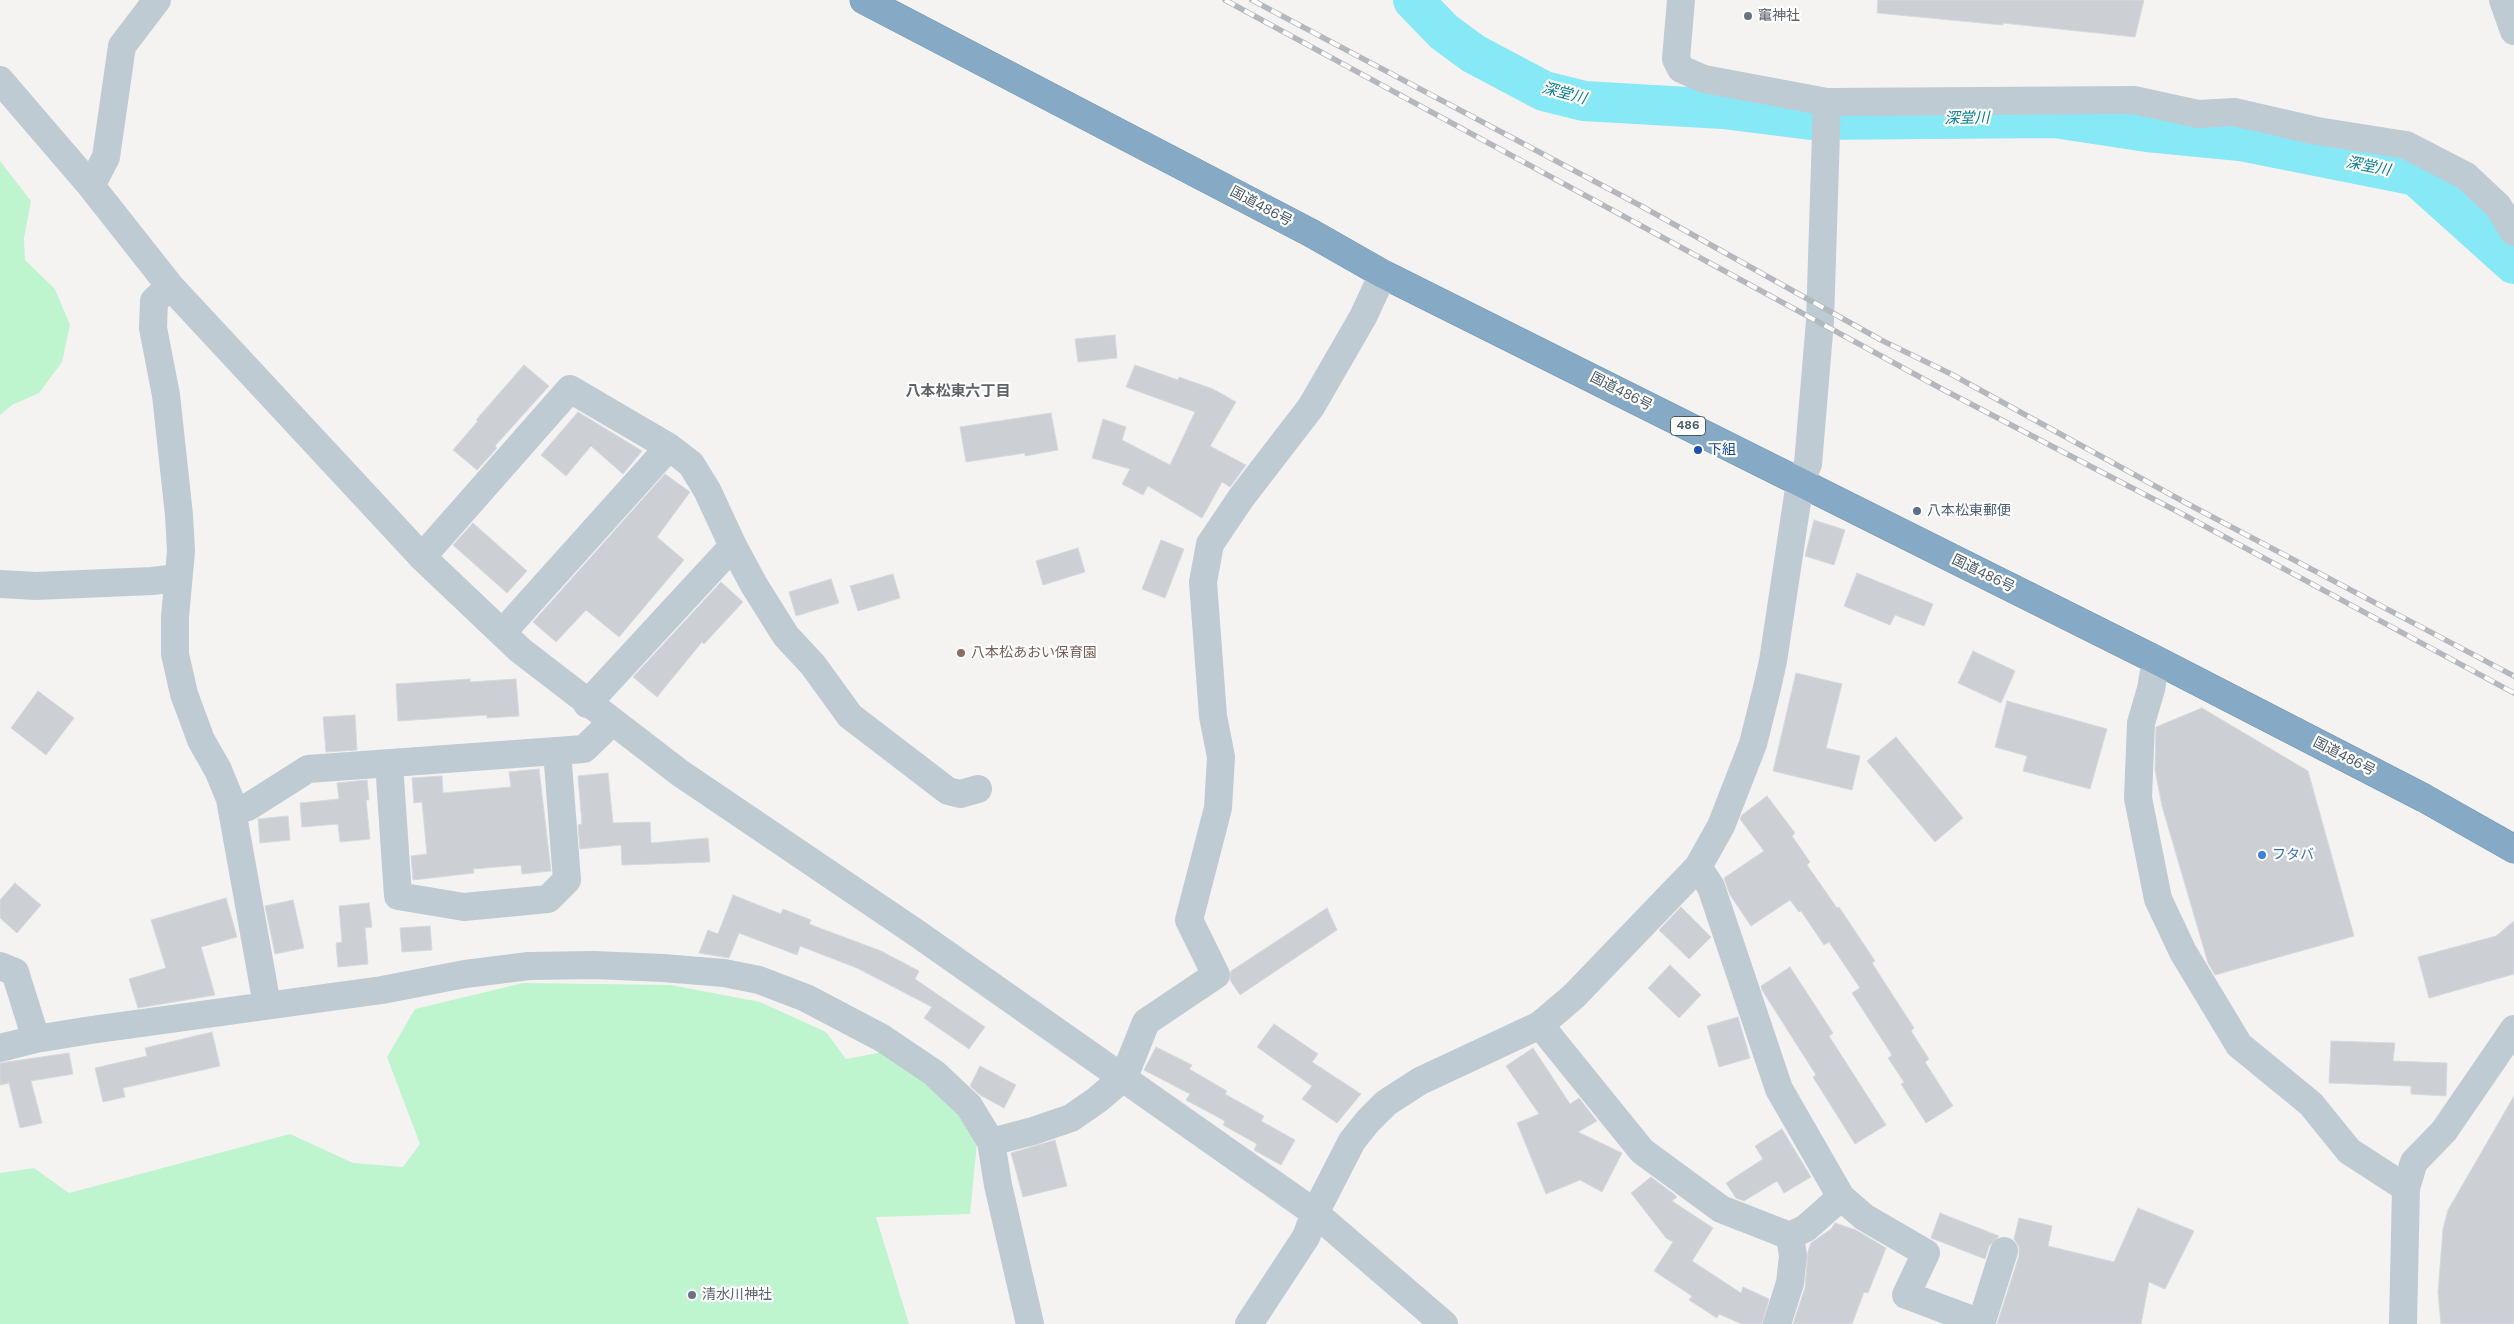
<!DOCTYPE html>
<meta charset="utf-8">
<style>
body{margin:0}
canvas{display:block;background:#f5f2f2}
</style>
<canvas width="2514" height="1324"></canvas>
<script>
const c = document.querySelector('canvas').getContext('2d');
c.lineJoin = 'round';
function fill(path, color) {
  c.fillStyle = color;
  c.fill(path, 'evenodd');
}
function shape(rows) {
  const path = new Path2D();
  for (const r of rows) {
    path.moveTo(r[0], r[1]);
    for (let i = 2; i < r.length; i += 2) path.lineTo(r[i], r[i + 1]);
  }
  return path;
}
function strokePath(path, color, width, dash) {
  c.strokeStyle = color;
  c.lineWidth = width;
  c.lineCap = dash ? 'butt' : 'round';
  c.setLineDash(dash || []);
  c.stroke(path);
}
function write(font, color, halo, rows, align = 'center') {
  c.font = font + ' "DM Sans","Noto Sans JP",sans-serif';
  c.lineWidth = 4.5;
  c.setLineDash([]);
  c.textBaseline = 'middle';
  c.strokeStyle = halo;
  c.fillStyle = color;
  for (const [text, x, y, turn = 0] of rows) {
    c.save();
    c.translate(x, y);
    c.rotate((+turn || 0) * Math.PI / 180);
    c.textAlign = isNaN(turn) ? turn : align;
    if (halo) c.strokeText(text, 0, 0);
    c.fillText(text, 0, 0);
    c.restore();
  }
}
const green = shape([
 [0,161,31,201,24,238,25,260,55,289,70,325,62,362,39,393,12,405,0,415],
 [523,983,671,985,760,1002,826,1032,846,1059,888,1051,931,1080,978,1133,970,1214,876,1217,909,1324,0,1324,0,1173,34,1168,69,1193,290,1134,353,1163,403,1167,420,1144,387,1057,415,1009]
]);
const river = shape([
 [1413,0,1444,32,1474,54,1544,91,1584,101,1723,109,1811,120,2055,118,2147,132,2240,141,2416,176,2514,264]
]);
const building = shape([
 [1878,0,2144,0,2135,37,2003,23,2003,25,1877,13,1878,0],
 [1115,335,1117,358,1078,362,1075,339,1115,335],
 [524,365,549,386,495,446,497,448,477,470,453,450,478,421,476,420,524,365],
 [1135,365,1178,380,1179,377,1213,389,1236,402,1210,446,1246,465,1230,487,1222,482,1202,518,1148,486,1143,495,1122,484,1130,469,1092,458,1103,419,1126,427,1122,440,1170,465,1195,412,1126,387,1135,365],
 [578,412,642,451,623,474,591,446,566,476,541,455,578,412],
 [1051,413,1058,450,1025,456,1025,453,966,462,960,427,1051,413],
 [665,474,690,492,657,537,684,560,619,637,586,610,556,642,533,622,665,474],
 [1814,520,1845,530,1834,565,1805,556,1814,520],
 [473,523,527,571,507,593,453,545,473,523],
 [1161,540,1184,549,1165,598,1142,589,1161,540],
 [1078,548,1085,572,1043,585,1036,561,1078,548],
 [1857,573,1933,604,1924,626,1895,615,1890,625,1844,606,1857,573],
 [893,574,900,598,858,611,850,586,893,574],
 [831,579,839,603,796,616,789,592,831,579],
 [721,582,743,602,704,644,702,642,657,697,633,677,721,582],
 [1973,651,2015,671,2001,703,1958,683,1973,651],
 [1796,673,1842,684,1826,748,1860,756,1852,790,1773,771,1796,673],
 [470,679,470,682,516,679,519,716,487,718,487,715,398,721,396,684,470,679],
 [38,691,74,718,46,755,11,728,38,691],
 [2007,701,2107,729,2090,789,2023,771,2027,756,1995,747,2007,701],
 [2202,708,2308,771,2354,936,2215,975,2208,963,2162,806,2155,770,2156,727,2202,708],
 [355,715,357,750,326,752,323,717,355,715],
 [1896,737,1963,818,1935,842,1867,761,1896,737],
 [539,769,551,871,522,874,521,865,473,869,474,873,413,880,411,856,427,854,422,802,414,803,412,778,442,776,443,793,511,787,509,772,539,769],
 [608,773,613,823,650,822,651,843,708,838,710,862,622,865,621,845,580,849,578,825,582,824,578,776,608,773],
 [367,780,369,800,366,800,370,839,340,842,338,824,302,827,300,803,339,799,337,783,367,780],
 [1767,796,1795,833,1792,836,1810,862,1807,865,1837,908,1839,907,1875,961,1872,963,1914,1028,1911,1031,1929,1059,1925,1062,1953,1106,1926,1123,1901,1084,1904,1082,1888,1058,1892,1055,1852,993,1860,988,1829,942,1824,945,1801,911,1799,912,1790,900,1751,926,1730,895,1724,878,1764,851,1740,819,1742,815,1767,796],
 [288,816,290,840,260,843,258,819,288,816],
 [15,883,41,905,17,933,0,918,0,900,15,883],
 [733,895,781,914,783,909,811,920,809,924,881,951,919,971,915,979,985,1027,969,1049,924,1018,932,1007,857,968,800,946,797,955,739,933,729,958,699,953,708,930,718,934,733,895],
 [226,898,237,937,201,947,215,995,138,1008,129,979,166,968,151,920,226,898],
 [293,900,304,948,275,954,265,906,293,900],
 [369,903,372,927,365,928,368,964,338,967,336,943,342,942,339,906,369,903],
 [1681,907,1711,937,1689,959,1659,930,1681,907],
 [1327,908,1337,930,1240,995,1230,980,1231,971,1327,908],
 [2514,921,2514,974,2429,998,2418,957,2496,936,2514,921],
 [430,926,432,950,402,952,400,928,430,926],
 [1670,965,1701,995,1679,1018,1648,988,1670,965],
 [1790,967,1833,1033,1829,1036,1886,1125,1855,1144,1813,1077,1816,1075,1762,990,1761,986,1790,967],
 [1738,1017,1750,1058,1719,1067,1707,1026,1738,1017],
 [1274,1024,1318,1054,1312,1062,1361,1094,1337,1123,1302,1099,1312,1086,1257,1047,1274,1024],
 [212,1032,220,1066,123,1088,125,1097,103,1102,95,1068,147,1056,145,1048,212,1032],
 [2331,1041,2395,1043,2393,1061,2447,1063,2446,1096,2411,1094,2411,1086,2329,1083,2331,1041],
 [1156,1047,1192,1065,1189,1069,1227,1091,1225,1094,1264,1116,1261,1121,1295,1140,1281,1165,1254,1150,1257,1144,1223,1125,1225,1121,1186,1100,1190,1094,1144,1070,1156,1047],
 [1533,1048,1570,1104,1579,1098,1597,1121,1578,1132,1622,1153,1602,1192,1580,1180,1546,1194,1517,1123,1539,1114,1506,1066,1533,1048],
 [69,1053,73,1074,31,1081,42,1123,20,1128,9,1083,0,1085,0,1063,69,1053],
 [980,1066,1016,1085,1004,1108,980,1095,970,1086,980,1066],
 [2514,1096,2514,1324,2441,1324,2438,1293,2443,1229,2448,1210,2514,1096],
 [1782,1129,1811,1177,1784,1193,1777,1181,1744,1201,1736,1198,1726,1183,1763,1159,1755,1146,1782,1129],
 [1055,1140,1067,1186,1023,1197,1011,1153,1055,1140],
 [1651,1177,1675,1195,1677,1197,1672,1201,1713,1228,1692,1261,1741,1293,1743,1287,1769,1299,1762,1324,1742,1324,1719,1314,1717,1318,1689,1300,1692,1296,1654,1271,1673,1242,1666,1238,1631,1193,1651,1177],
 [2138,1208,2194,1231,2165,1289,2149,1282,2141,1324,1997,1324,2019,1256,2019,1247,2014,1239,2019,1218,2052,1226,2048,1246,2114,1262,2138,1208],
 [1940,1213,1999,1236,1989,1246,1985,1259,1931,1238,1940,1213],
 [1835,1223,1856,1230,1886,1248,1868,1293,1864,1292,1852,1324,1793,1324,1805,1288,1808,1251,1811,1243,1831,1229,1835,1223]
]);
const minor = shape([
 [1681,0,1676,59,1681,69,1704,79,1827,102,2134,100,2198,114,2234,112,2317,131,2406,145,2466,176,2498,206,2514,232],
 [2503,0,2514,31],
 [0,80,91,186,170,286,422,557,520,650,680,773,915,932,1315,1213,1444,1324],
 [91,186,106,157,122,46,157,0],
 [170,286,154,301,153,328,166,395,179,515,181,551,175,617,175,654,184,694,201,740,218,770,230,799,267,1005],
 [422,557,570,389,669,447,691,464,707,490,733,546,754,585,786,636,813,665,850,716,948,791,960,794,978,789],
 [0,584,36,586,152,581,178,578],
 [502,633,669,447],
 [2156,660,2151,689,2141,723,2138,798,2158,899,2183,952,2239,1045,2311,1104,2349,1151,2406,1188],
 [587,704,733,546],
 [389,763,398,896,464,907,548,899,567,880,557,751],
 [232,811,248,807,308,769,584,749,612,722],
 [1698,867,1711,887,1779,1089,1841,1197,1864,1217,1926,1253,1906,1295,1981,1323],
 [0,966,15,972,36,1039],
 [1540,1025,1642,1151,1721,1209,1790,1236,1806,1228,1841,1197],
 [0,1048,36,1039,91,1030,382,990,465,974,529,966,594,965,663,968,724,973,759,980,806,998,882,1038,934,1073,969,1106,991,1142,998,1185,1030,1324],
 [991,1142,1033,1131,1071,1118,1097,1100,1124,1077,1146,1022,1216,975,1189,920,1218,808,1221,757,1213,716,1203,582,1210,544,1241,498,1311,407,1363,317,1383,274],
 [1249,1324,1306,1237,1315,1213,1352,1141,1368,1121,1386,1103,1420,1081,1540,1025,1574,996,1698,867,1721,826,1753,744,1767,688,1773,661,1800,482,1808,464,1820,321,1827,102],
 [1777,1324,1790,1283,1793,1256,1790,1236],
 [1981,1324,2004,1251],
 [2403,1324,2406,1188,2414,1162,2444,1131,2514,1029]
]);
const highway = shape([
 [864,0,1311,233,1383,274,2156,660,2424,798,2514,849]
]);
const rail = shape([
 [1225,0,1942,389,2186,516,2514,693],
 [1252,0,1643,207,1881,340,1951,374,2186,503,2514,676]
]);
const markers = [
 [1748,16,5,"#6b7280"],
 [1698,450,5,"#1a4fb4"],
 [1917,511,5,"#5c6f8a"],
 [961,653,5,"#8d6e63"],
 [2262,855,5,"#3f7fe0"],
 [692,1295,5,"#6b7280"]
];
const shields = [
 [1688,426,35]
];
const shieldNames = [
 ["486",1688,426]
];
const worshipNames = [
 ["竃神社",1758,16],
 ["清水川神社",702,1295]
];
const streetNames = [
 ["国道486号",1261,207,28],
 ["国道486号",1621,392,27],
 ["国道486号",1983,574,26],
 ["国道486号",2344,757,27]
];
const transitNames = [
 ["下組",1708,450]
];
const serviceNames = [
 ["八本松東郵便",1927,511]
];
const educationNames = [
 ["八本松あおい保育園",971,653]
];
const shopNames = [
 ["フタバ",2272,855]
];
const waterNames = [
 ["深堂川",1564,94,15],
 ["深堂川",1967,119,-1],
 ["深堂川",2368,167,11]
];
const neighbourhoodNames = [
 ["八本松東六丁目",958,392]
];
fill(green, '#bef5cf');
strokePath(river, '#87e8f6', 40);
fill(building, '#ccd0d5');
strokePath(building, '#d6d9de', 1);
strokePath(highway, '#7195b1', 29);
strokePath(minor, '#bfcbd3', 28);
strokePath(highway, '#86aac5', 28);
strokePath(rail, '#b4b8bd', 5.5);
strokePath(rail, '#fff', 4, [11]);
for (const [x, y, r, color] of markers) {
  const dot = new Path2D();
  dot.arc(x, y, r, 0, 2 * Math.PI);
  c.fillStyle = color;
  c.fill(dot);
  strokePath(dot, '#fff', 2);
}
for (const [x, y, w] of shields) {
  const box = new Path2D();
  box.roundRect(x - w / 2, y - 9.5, w, 19, 4);
  c.fillStyle = '#fff';
  c.fill(box);
  strokePath(box, '#485862', 1);
}
write('bold 12px', '#485862', null, shieldNames);
write('14px', '#5b616d', '#fff', worshipNames, 'left');
write('14px', '#485862', '#fff', streetNames);
write('14px', '#164399', '#fff', transitNames, 'left');
write('14px', '#4e5e75', '#fff', serviceNames, 'left');
write('14px', '#785e54', '#fff', educationNames, 'left');
write('14px', '#366cbe', '#fff', shopNames, 'left');
write('italic 15px', '#047f92', '#fff', waterNames);
write('bold 15px', '#5e6368', '#fff', neighbourhoodNames);
</script>
